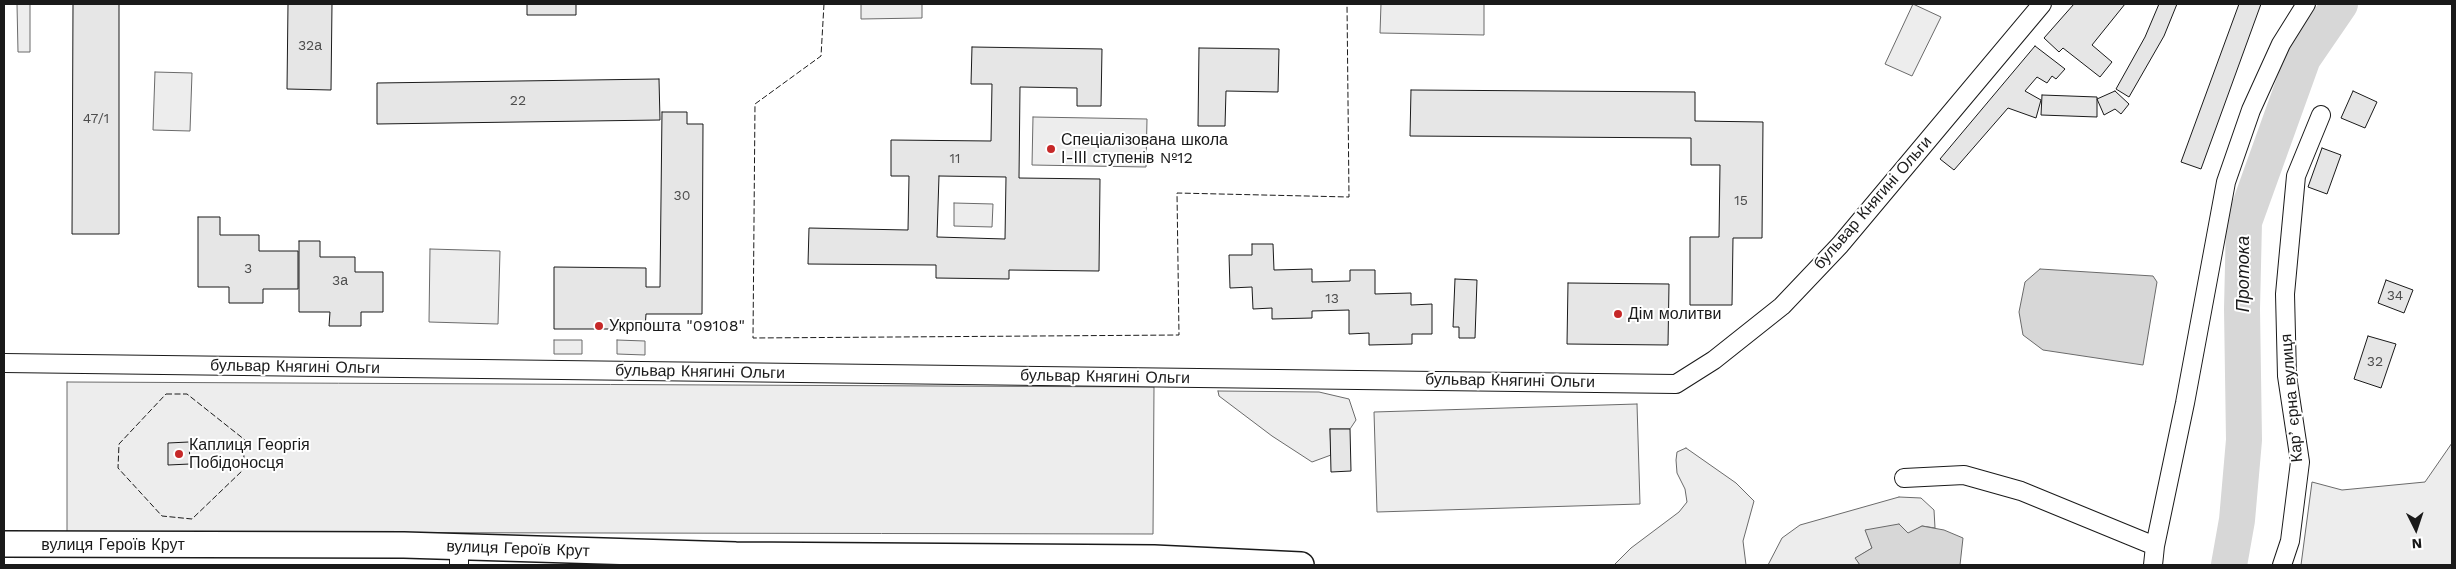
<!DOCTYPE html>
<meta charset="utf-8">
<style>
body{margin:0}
#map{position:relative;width:2456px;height:569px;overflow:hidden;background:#fff;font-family:"Work Sans",sans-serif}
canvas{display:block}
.frame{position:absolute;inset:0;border:5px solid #1a1a1a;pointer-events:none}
.north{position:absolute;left:2391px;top:504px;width:50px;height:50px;-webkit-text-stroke:4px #fff;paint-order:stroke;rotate:176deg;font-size:14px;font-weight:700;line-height:20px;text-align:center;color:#1a1a1a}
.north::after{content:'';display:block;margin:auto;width:18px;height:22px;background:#1a1a1a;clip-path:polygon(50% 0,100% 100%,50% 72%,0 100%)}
</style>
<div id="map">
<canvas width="2456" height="569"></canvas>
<div class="frame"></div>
<div class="north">N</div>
</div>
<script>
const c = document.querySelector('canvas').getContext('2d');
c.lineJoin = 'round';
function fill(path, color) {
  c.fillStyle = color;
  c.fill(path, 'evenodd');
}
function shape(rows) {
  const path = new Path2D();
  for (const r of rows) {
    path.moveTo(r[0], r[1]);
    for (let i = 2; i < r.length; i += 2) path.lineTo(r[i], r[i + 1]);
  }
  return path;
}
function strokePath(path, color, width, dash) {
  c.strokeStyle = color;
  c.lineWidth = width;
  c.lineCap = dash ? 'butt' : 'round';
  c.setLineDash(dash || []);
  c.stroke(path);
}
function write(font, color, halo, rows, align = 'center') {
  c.font = font + ' "Work Sans",sans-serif';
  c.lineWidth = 4;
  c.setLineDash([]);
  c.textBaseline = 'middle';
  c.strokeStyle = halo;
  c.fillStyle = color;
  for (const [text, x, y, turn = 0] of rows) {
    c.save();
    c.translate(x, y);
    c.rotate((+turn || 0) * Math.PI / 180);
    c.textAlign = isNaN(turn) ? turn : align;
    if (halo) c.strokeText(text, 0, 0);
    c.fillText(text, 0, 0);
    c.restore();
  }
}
const built = shape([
 [17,4,30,4,30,52,18,52,17,4],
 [861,4,922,4,922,18,861,19,861,4],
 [1381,4,1484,4,1484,35,1380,33,1381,4],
 [1913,4,1941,17,1912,76,1885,64,1913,4],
 [155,72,192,73,190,131,153,130,155,72],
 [1033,117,1147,119,1146,167,1032,165,1033,117],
 [954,203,993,204,992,227,954,226,954,203],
 [430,249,500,251,498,324,429,322,430,249],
 [554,340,582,340,582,354,554,354,554,340],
 [617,340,645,341,645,355,617,354,617,340],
 [67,382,1154,387,1153,534,67,532,67,382],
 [1218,391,1319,392,1349,399,1356,420,1350,429,1330,429,1331,455,1312,462,1272,436,1219,396,1218,391],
 [1637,404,1640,504,1377,512,1374,412,1637,404],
 [2452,443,2452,565,2301,565,2312,482,2342,490,2425,482,2452,443],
 [1686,448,1736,483,1754,501,1743,541,1746,565,1614,565,1631,548,1679,512,1687,502,1685,489,1677,473,1676,460,1677,452,1686,448],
 [1899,497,1921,498,1934,510,1935,528,1922,526,1908,534,1866,530,1872,548,1856,558,1860,565,1768,565,1782,538,1800,525,1899,497]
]);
const water = shape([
 [2040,269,2153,276,2157,282,2143,365,2043,350,2023,335,2019,312,2025,282,2040,269],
 [1899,524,1908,533,1922,526,1944,530,1963,538,1960,565,1860,565,1855,558,1872,548,1865,530,1899,524]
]);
const river = shape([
 [2229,565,2237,520,2244,440,2242,309,2244,222,2303,58,2340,4]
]);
const building = shape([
 [73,4,119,4,119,234,72,234,73,4],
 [288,4,332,4,331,90,287,89,288,4],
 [527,4,576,4,576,15,527,15,527,4],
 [2074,4,2125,4,2092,45,2112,62,2100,77,2063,48,2059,52,2044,38,2074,4],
 [2159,4,2177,4,2164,36,2129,97,2116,89,2145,37,2159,4],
 [2239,4,2261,4,2201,169,2181,162,2239,4],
 [2035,46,2065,69,2056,79,2052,76,2047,83,2037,77,2025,91,2041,100,2036,118,2008,108,1954,170,1940,159,2035,46],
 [972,47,1102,49,1101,106,1077,106,1077,88,1020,87,1019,178,1100,179,1099,271,1009,270,1009,279,936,278,936,265,808,264,809,228,908,230,909,176,891,176,891,140,991,141,992,84,971,84,972,47],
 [939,176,1006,177,1005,239,937,237,939,176],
 [1199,48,1279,49,1278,92,1226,91,1225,126,1198,126,1199,48],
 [659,79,660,120,377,124,377,83,659,79],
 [1411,90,1695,92,1695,121,1763,122,1762,238,1733,238,1732,305,1690,305,1690,237,1719,237,1720,165,1691,165,1691,138,1410,136,1411,90],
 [2115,91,2129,104,2121,114,2115,109,2104,115,2097,99,2115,91],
 [2353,91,2377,102,2365,128,2341,118,2353,91],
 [2042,95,2097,97,2097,117,2041,115,2042,95],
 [662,112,687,112,687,124,703,124,702,314,646,314,645,329,554,329,554,267,646,268,646,287,660,287,662,112],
 [2322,148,2341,155,2327,194,2308,187,2322,148],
 [198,217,220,217,220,235,259,235,259,251,298,251,298,289,263,289,263,303,229,303,229,287,198,287,198,217],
 [299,241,320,241,320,257,355,257,355,272,383,272,383,312,361,312,361,326,329,326,330,312,299,312,299,241],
 [1252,244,1273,244,1274,270,1312,269,1312,282,1350,281,1350,270,1375,270,1375,294,1411,293,1411,305,1432,304,1432,334,1412,334,1412,344,1369,345,1369,333,1349,334,1349,310,1312,311,1312,318,1272,319,1272,308,1253,309,1252,287,1230,288,1229,255,1252,255,1252,244],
 [1455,279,1477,280,1475,338,1459,338,1459,327,1453,327,1455,279],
 [2386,280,2413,290,2404,313,2378,303,2386,280],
 [1568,283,1669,284,1668,345,1567,344,1568,283],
 [2368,336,2396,344,2381,388,2354,379,2368,336],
 [1330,429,1350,429,1351,471,1331,472,1330,429],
 [189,442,190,464,168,465,168,443,189,442]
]);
const street = shape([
 [4,363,1676,384,1714,360,1782,306,1840,245,2042,4],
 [1904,478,1964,475,2021,491,2155,546],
 [459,565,459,548],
 [2153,565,2155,546,2185,403,2226,182,2251,110,2281,44,2306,4],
 [2282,565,2290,541,2300,462,2287,376,2285,294,2296,176,2321,115]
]);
const secondary = shape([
 [4,544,404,545,736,555,1154,558,1301,565]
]);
const fence = shape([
 [824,4,821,56,755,104,753,338,1179,335,1177,193,1349,197,1347,4],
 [166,394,187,394,245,440,243,470,192,519,162,516,118,468,119,444,166,394]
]);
const markers = [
 [1051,149,5,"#c62828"],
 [1618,314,5,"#c62828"],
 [599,326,5,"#c62828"],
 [179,454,5,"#c62828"]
];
const numberNames = [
 ["32а",310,46],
 ["22",518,101],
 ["47/1",96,119],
 ["11",955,159],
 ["30",682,196],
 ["15",1741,201],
 ["3",248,269],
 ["3а",340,281],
 ["34",2395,296],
 ["13",1332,299],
 ["32",2375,362]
];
const poiNames = [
 ["Спеціалізована школа",1061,140],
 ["І-ІІІ ступенів №12",1061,158],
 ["Дім молитви",1628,314],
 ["Укрпошта \"09108\"",609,326],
 ["Каплиця Георгія",189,445],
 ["Побідоносця",189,463]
];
const streetNames = [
 ["бульвар Княгині Ольги",1873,203,-49],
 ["бульвар Княгині Ольги",295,367,1],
 ["бульвар Княгині Ольги",700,372,1],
 ["бульвар Княгині Ольги",1105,377,1],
 ["бульвар Княгині Ольги",1510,381,1],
 ["Карʼєрна вулиця",2292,398,-95],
 ["вулиця Героїв Крут",113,545],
 ["вулиця Героїв Крут",518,549,2]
];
const waterNames = [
 ["Протока",2244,274,-90]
];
fill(built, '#ededed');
strokePath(built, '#6a6a6a', 1);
fill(water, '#d7d7d7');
strokePath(water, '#6a6a6a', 1);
strokePath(river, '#d7d7d7', 36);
fill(building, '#e6e6e6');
strokePath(building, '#1a1a1a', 1);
strokePath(street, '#1a1a1a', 20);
strokePath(secondary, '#1a1a1a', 28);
strokePath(street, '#fff', 18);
strokePath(secondary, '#fff', 25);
strokePath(fence, '#1a1a1a', 1, [6, 2.5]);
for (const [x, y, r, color] of markers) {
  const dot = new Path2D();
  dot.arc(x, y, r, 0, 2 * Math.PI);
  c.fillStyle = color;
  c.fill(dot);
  strokePath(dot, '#fff', 2);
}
write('14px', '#4d4d4d', null, numberNames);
write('16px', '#1a1a1a', '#fff', poiNames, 'left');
write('16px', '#1a1a1a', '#fff', streetNames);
write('italic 18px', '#1a1a1a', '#fff', waterNames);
</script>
